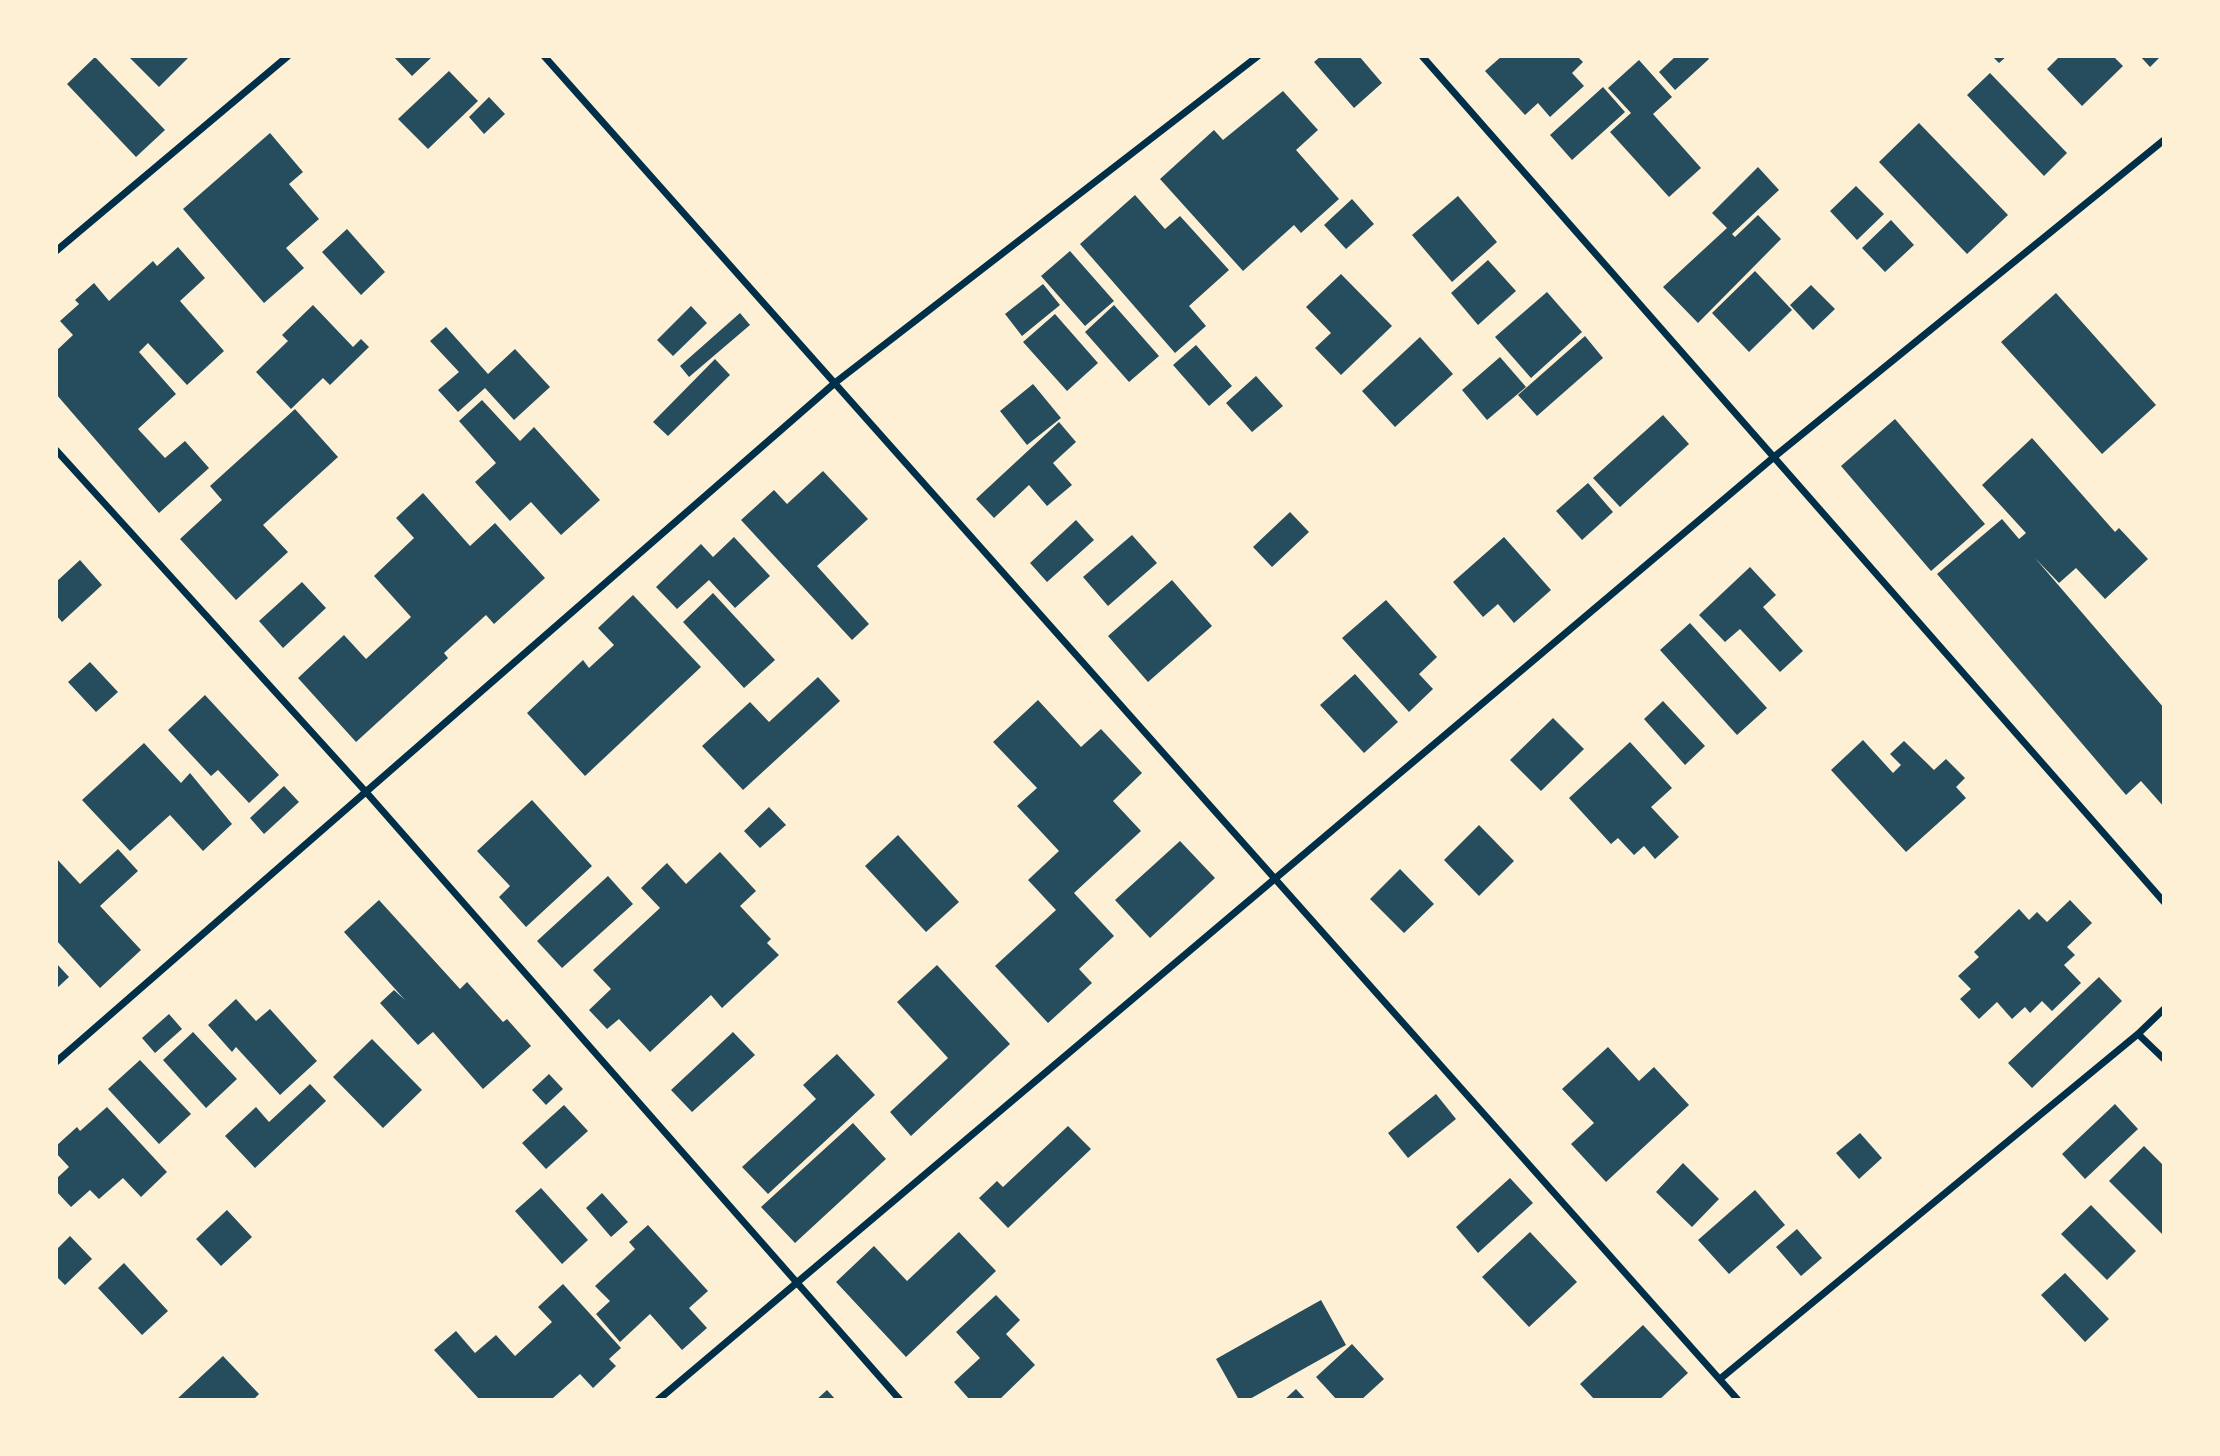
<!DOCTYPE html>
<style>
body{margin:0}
#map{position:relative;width:2220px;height:1456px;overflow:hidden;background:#fdf0d5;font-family:Quicksand,sans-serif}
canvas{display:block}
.frame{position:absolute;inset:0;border:58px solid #fdf0d5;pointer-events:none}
</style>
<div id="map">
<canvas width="2220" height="1456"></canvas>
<div class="frame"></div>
</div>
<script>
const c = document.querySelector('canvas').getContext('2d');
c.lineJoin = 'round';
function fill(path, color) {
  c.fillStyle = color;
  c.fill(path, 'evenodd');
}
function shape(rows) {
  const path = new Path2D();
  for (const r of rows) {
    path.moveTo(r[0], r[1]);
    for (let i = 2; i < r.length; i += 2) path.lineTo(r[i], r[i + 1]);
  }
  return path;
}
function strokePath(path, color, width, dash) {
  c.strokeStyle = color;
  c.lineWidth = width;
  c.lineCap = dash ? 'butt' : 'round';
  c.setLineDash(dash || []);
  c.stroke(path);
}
const building = shape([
 [128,56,190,56,159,87],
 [393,56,433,56,412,76],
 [1321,56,1359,56,1382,83,1354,108,1314,62],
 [1502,56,1577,56,1583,62,1572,73,1584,86,1550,117,1538,103,1525,115,1485,71],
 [1676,56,1707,56,1709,59,1675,90,1659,72],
 [1992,56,2007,56,1999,63],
 [2060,56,2113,56,2123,66,2082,106,2047,69],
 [2140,56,2161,56,2150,67],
 [95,57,165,130,136,157,67,84],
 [1639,60,1672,97,1653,114,1701,168,1669,197,1610,132,1631,113,1608,88],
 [449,71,478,101,428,149,398,119],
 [1990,73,2067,153,2044,176,1967,95],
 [1603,87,1625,112,1572,160,1550,135],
 [1283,91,1318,130,1296,150,1339,199,1301,233,1294,225,1243,271,1160,179,1214,130,1223,140],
 [489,97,505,114,484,134,469,117],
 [1919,123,2008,215,1967,254,1879,162],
 [270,133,303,172,289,184,319,219,286,248,304,268,264,303,183,209],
 [1758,167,1779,190,1732,234,1735,237,1758,215,1781,239,1698,323,1663,287,1727,228,1712,213],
 [1856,186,1884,214,1857,240,1830,211],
 [1135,195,1165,229,1180,216,1229,270,1189,306,1206,326,1175,353,1080,244],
 [1458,196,1497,242,1452,282,1412,235],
 [1352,199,1374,224,1346,249,1324,225],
 [1891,220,1914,245,1885,272,1862,248],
 [347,229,385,272,361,295,322,252],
 [178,247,205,278,180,301,224,351,187,385,148,343,139,352,176,394,138,429,165,458,185,441,209,468,159,513,56,394,56,351,73,335,60,321,79,304,75,300,94,283,109,301,153,261,157,266],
 [1070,251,1114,301,1085,326,1041,276],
 [1488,260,1516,291,1478,325,1451,293],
 [1755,271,1792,310,1749,352,1712,313],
 [1341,274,1392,326,1341,375,1315,348,1331,333,1306,307],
 [1043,284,1060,305,1022,336,1005,314],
 [1811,285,1835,309,1813,330,1790,305],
 [1547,292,1582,332,1531,378,1495,337],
 [2056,293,2156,405,2102,454,2001,342],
 [313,305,353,347,361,339,369,347,330,385,323,378,291,409,256,372,288,341,282,335],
 [1114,305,1159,356,1129,382,1085,332],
 [691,306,707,323,673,356,657,340],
 [740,313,750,325,689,377,680,366],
 [1055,314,1098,363,1067,391,1023,342],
 [446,327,488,374,515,349,550,387,514,420,485,388,458,412,438,390,459,372,430,341],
 [1585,336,1603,358,1537,416,1518,395],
 [1420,337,1453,374,1395,427,1362,391],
 [1196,345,1232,386,1209,406,1173,365],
 [1500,357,1526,387,1487,420,1462,390],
 [715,359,730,375,668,436,653,422],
 [1256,376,1283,406,1252,432,1226,403],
 [1033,384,1061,418,1027,445,1000,411],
 [482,400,520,441,534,427,600,500,561,535,531,502,510,521,475,482,496,463,459,421],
 [295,409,338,457,263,525,288,552,236,600,180,539,222,500,210,486],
 [1663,415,1689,444,1620,507,1593,478],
 [1895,419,1985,524,1931,571,1841,466],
 [1059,422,1076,442,1053,463,1072,485,1047,506,1029,485,994,518,976,499],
 [2032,438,2115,532,2119,528,2148,559,2105,599,2076,568,2059,583,2035,558,2164,708,2164,807,2141,781,2126,795,1937,574,2002,519,2019,539,2026,533,1982,485],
 [823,471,868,519,817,566,869,624,852,640,741,520,774,490,787,504],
 [1588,483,1613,512,1582,540,1556,511],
 [423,493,470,546,495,523,545,578,494,624,486,615,444,653,448,658,356,742,298,678,344,635,366,659,411,617,374,576,414,538,396,518],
 [1290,512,1309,532,1272,567,1253,547],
 [1076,520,1094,540,1047,582,1030,563],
 [1132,535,1157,563,1108,606,1083,577],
 [734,537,770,576,735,608,709,580,677,609,656,587,701,544,713,557],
 [1504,537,1551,590,1514,623,1498,604,1483,617,1453,582],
 [80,560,102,585,62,622,56,615,56,582],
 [1750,567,1776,595,1763,607,1803,651,1780,672,1740,629,1725,642,1699,615],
 [1172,580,1212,626,1148,682,1108,636],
 [302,582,326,608,283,648,259,621],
 [713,593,775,660,744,688,683,622],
 [633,595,701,667,585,776,527,713,583,660,589,668,614,645,598,628],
 [1386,600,1437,657,1419,674,1433,689,1409,712,1342,638],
 [1690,623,1767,708,1737,735,1660,650],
 [90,662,118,692,96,712,68,682],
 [1355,674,1398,722,1364,753,1320,705],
 [818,677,840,701,743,790,702,746,750,702,769,722],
 [205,695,279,775,249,803,218,770,211,776,168,730],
 [1038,700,1081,747,1101,729,1142,773,1113,801,1141,831,1074,893,1114,936,1079,969,1092,983,1048,1023,995,966,1056,910,1028,880,1059,851,1017,806,1037,788,993,742],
 [1663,701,1705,746,1685,765,1644,719],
 [1553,718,1584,749,1541,791,1510,760],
 [1863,740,1893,773,1901,765,1890,754,1904,741,1934,770,1946,759,1965,778,1956,787,1966,798,1906,852,1831,770],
 [1630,742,1672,788,1651,807,1679,837,1655,859,1644,846,1634,855,1618,838,1611,844,1569,798],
 [144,743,181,783,190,773,232,824,203,851,170,815,130,851,82,800],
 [284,786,299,802,264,834,250,818],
 [532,800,592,866,526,927,499,897,510,886,477,851],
 [769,807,786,825,760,848,744,831],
 [1479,825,1514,861,1479,896,1444,860],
 [898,835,959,902,926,932,865,866],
 [1180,841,1215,878,1150,938,1115,900],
 [118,849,138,871,100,906,141,950,100,988,56,940,56,858,80,884],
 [720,852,756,891,740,906,771,939,767,943,779,955,722,1008,711,995,650,1052,619,1019,607,1029,589,1010,611,989,593,970,660,908,641,888,667,863,686,884],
 [1400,869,1434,904,1404,933,1370,899],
 [608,876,633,904,562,968,537,941],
 [379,900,460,989,467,982,503,1022,507,1019,531,1046,483,1089,433,1032,418,1045,380,1003,394,990,405,1000,344,932],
 [2070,900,2092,923,2067,947,2075,955,2064,965,2081,983,2052,1011,2042,1001,2030,1013,2025,1007,2012,1019,1997,1002,1979,1019,1960,999,1971,989,1958,976,1979,957,1974,952,2019,909,2029,920,2037,912,2047,922],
 [56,963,69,977,56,989],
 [937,965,1010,1044,911,1136,890,1112,948,1058,897,1002],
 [2099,977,2122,1001,2032,1088,2008,1063],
 [236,999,256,1021,270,1009,317,1061,280,1095,236,1047,232,1052,208,1025],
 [169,1014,182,1029,155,1053,142,1038],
 [193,1032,237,1079,206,1108,163,1060],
 [733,1032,755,1055,692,1112,671,1090],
 [372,1039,422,1090,383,1128,333,1077],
 [1608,1047,1639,1081,1654,1067,1689,1105,1606,1182,1571,1144,1594,1123,1562,1089],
 [837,1054,875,1095,768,1194,742,1167,816,1099,803,1085],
 [140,1060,191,1114,159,1144,108,1089],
 [549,1074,563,1089,546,1105,532,1090],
 [310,1084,326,1101,255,1168,225,1136,256,1107,269,1122],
 [1436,1094,1456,1119,1408,1158,1388,1133],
 [2115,1104,2138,1129,2085,1179,2062,1154],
 [564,1105,588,1131,546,1169,522,1143],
 [107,1107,167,1172,141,1197,123,1178,99,1199,90,1190,71,1207,56,1191,56,1179,69,1167,56,1153,56,1146,77,1127,80,1131],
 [853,1123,886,1159,795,1243,761,1207],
 [1068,1126,1091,1149,1008,1228,979,1198,997,1181,1003,1187],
 [1860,1133,1882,1158,1859,1179,1836,1153],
 [2144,1146,2164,1166,2164,1236,2109,1181],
 [1683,1163,1719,1199,1692,1227,1656,1192],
 [1510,1178,1533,1203,1478,1253,1456,1227],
 [541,1188,588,1240,562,1264,515,1211],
 [1755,1190,1785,1225,1729,1274,1698,1240],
 [602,1193,628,1222,611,1237,586,1208],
 [2091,1205,2136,1251,2107,1280,2061,1234],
 [227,1210,252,1237,221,1266,196,1239],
 [648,1225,708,1291,689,1308,707,1328,682,1350,650,1314,620,1342,596,1314,610,1301,595,1286,635,1249,629,1242],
 [1797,1229,1822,1258,1801,1276,1776,1247],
 [959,1232,996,1271,906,1357,836,1282,874,1246,907,1281],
 [1530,1232,1577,1282,1529,1327,1482,1277],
 [70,1236,92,1259,65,1285,56,1276,56,1250],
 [124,1263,168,1311,142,1335,98,1288],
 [2065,1273,2109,1319,2085,1342,2041,1295],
 [563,1284,621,1348,609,1359,616,1366,593,1388,580,1374,553,1398,555,1400,480,1400,434,1350,456,1331,475,1353,496,1335,515,1356,552,1322,538,1307],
 [996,1295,1020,1320,1006,1334,1035,1365,999,1400,970,1400,954,1382,980,1358,956,1332],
 [1321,1300,1346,1345,1248,1400,1239,1400,1216,1359],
 [1643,1325,1688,1373,1659,1400,1595,1400,1580,1384],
 [1352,1344,1384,1379,1361,1400,1337,1400,1316,1377],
 [223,1356,259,1394,253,1400,176,1400],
 [1296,1389,1306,1400,1284,1400],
 [827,1390,836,1400,816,1400]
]);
const minor = shape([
 [544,56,1738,1400],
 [1422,56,2164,902],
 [56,251,288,56],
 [56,450,366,792,900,1400],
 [2138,1034,2164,1059],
 [56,1062,836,382,1258,56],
 [1720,1379,2138,1034,2164,1009],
 [658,1400,1774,457,2164,140]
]);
fill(building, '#264d5e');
strokePath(minor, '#003049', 7);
</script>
